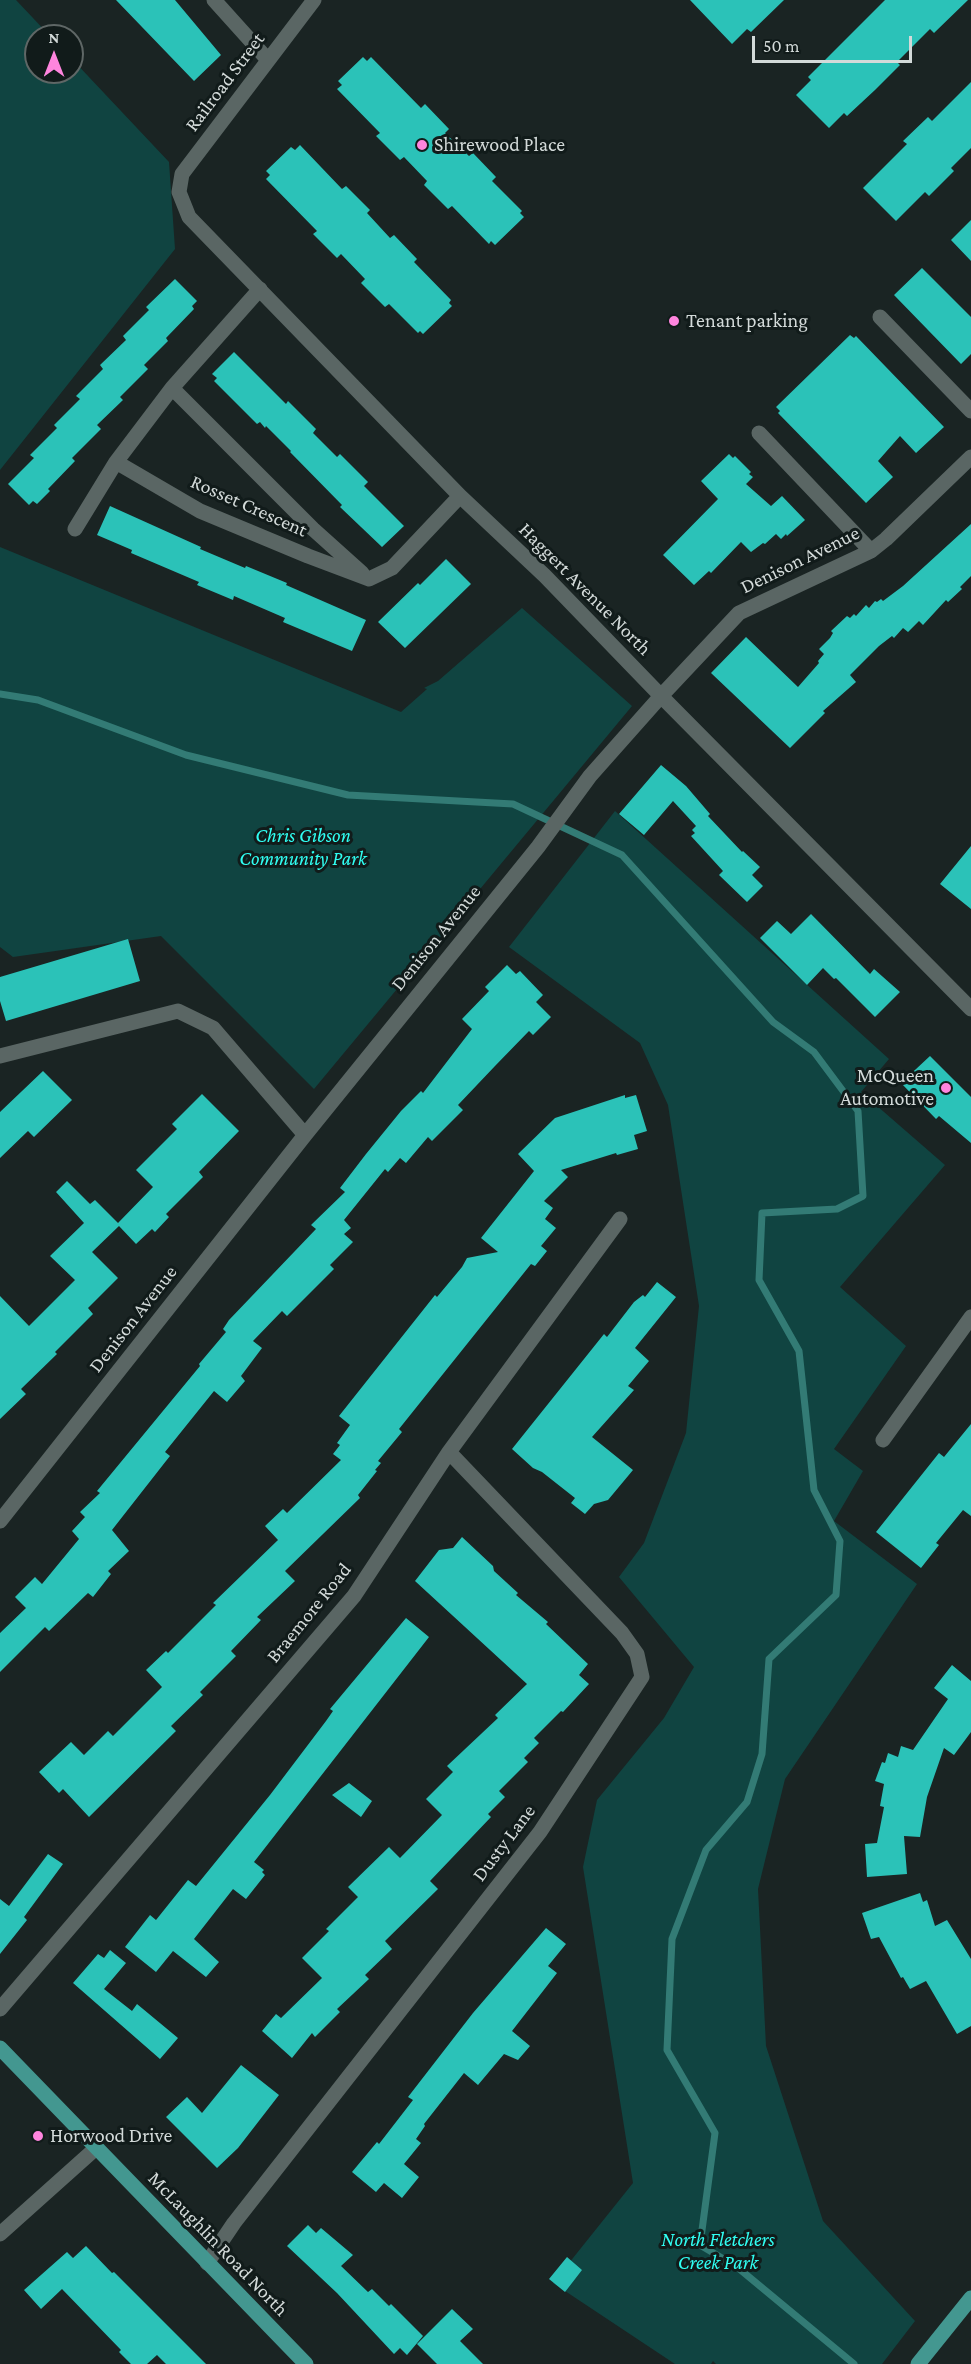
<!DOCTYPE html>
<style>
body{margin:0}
#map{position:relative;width:971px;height:2364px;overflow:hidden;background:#1a2423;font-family:"Crimson Pro",serif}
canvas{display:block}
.north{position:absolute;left:24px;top:24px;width:60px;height:60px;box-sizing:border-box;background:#111b1a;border:2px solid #5f6766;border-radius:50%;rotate:0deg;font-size:16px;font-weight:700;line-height:24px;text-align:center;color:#d3dad9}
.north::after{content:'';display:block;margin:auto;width:21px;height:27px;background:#ff85de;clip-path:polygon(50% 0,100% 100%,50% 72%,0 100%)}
.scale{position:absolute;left:752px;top:36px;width:160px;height:27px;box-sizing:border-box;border:3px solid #d3dad9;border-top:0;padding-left:8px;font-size:18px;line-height:21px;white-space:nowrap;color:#d3dad9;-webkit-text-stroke:4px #111b1a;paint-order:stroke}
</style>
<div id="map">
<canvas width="971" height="2364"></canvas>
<div class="north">N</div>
<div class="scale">50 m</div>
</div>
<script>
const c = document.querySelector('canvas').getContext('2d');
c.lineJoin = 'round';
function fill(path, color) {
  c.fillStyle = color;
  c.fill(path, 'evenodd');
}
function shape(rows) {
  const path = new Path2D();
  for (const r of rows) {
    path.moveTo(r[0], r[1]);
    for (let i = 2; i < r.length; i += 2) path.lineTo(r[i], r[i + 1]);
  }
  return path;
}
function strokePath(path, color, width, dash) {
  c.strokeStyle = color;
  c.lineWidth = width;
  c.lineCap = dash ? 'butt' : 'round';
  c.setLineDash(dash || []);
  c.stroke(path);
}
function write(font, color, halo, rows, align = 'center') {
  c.font = font + ' "Crimson Pro",serif';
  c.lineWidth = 6;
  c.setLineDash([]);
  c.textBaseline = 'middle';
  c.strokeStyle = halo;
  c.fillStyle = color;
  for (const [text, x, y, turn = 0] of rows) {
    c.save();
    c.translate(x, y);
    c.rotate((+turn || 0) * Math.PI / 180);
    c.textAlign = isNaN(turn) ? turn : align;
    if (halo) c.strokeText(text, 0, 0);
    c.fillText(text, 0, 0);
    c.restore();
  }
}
const green = shape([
 [0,0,16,0,50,36,36,36,36,72,72,72,72,59,169,162,175,249,0,470],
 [0,547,401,712,427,689,424,688,438,681,522,608,632,706,314,1089,161,936,13,957,0,947],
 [615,811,889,1059,861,1092,945,1165,840,1287,906,1346,834,1449,863,1471,834,1521,917,1584,785,1779,758,1889,766,2046,823,2221,915,2321,882,2364,716,2364,713,2361,711,2364,675,2364,553,2283,633,2183,583,1867,597,1800,664,1718,694,1667,619,1577,644,1543,686,1433,699,1306,668,1105,640,1043,509,947]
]);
const stream = shape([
 [0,694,38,700,186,755,348,795,513,804,622,855,773,1022,814,1052,858,1111,863,1196,837,1209,762,1213,759,1280,799,1351,814,1490,840,1541,836,1595,769,1659,762,1754,747,1802,706,1850,672,1939,667,2050,715,2133,700,2245,737,2267,854,2364]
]);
const building = shape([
 [116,0,175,0,221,55,194,81],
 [690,0,784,0,751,32,747,29,732,44],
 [885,0,968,0,934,33,930,29,897,62,900,65,875,90,847,116,844,113,829,128,796,95,811,80,808,77],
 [363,57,367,61,371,57,421,108,425,104,449,129,445,133,469,156,473,153,496,177,492,181,522,211,520,213,524,217,495,245,491,241,489,244,452,206,448,209,424,185,427,181,404,157,400,160,376,136,380,133,337,89,342,85,338,81],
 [971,82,971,148,951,168,954,171,929,196,925,192,896,221,863,188,907,144,903,141,928,117,932,121],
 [300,145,342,189,346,186,370,210,367,213,390,238,394,235,417,259,414,262,451,300,449,303,452,306,423,334,420,331,418,333,389,304,385,307,361,283,365,279,341,254,337,258,313,234,317,231,266,179,270,175,266,171,291,147,295,150],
 [971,220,971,261,951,240],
 [922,268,971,317,971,354,961,364,894,295],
 [175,279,197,301,192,306,194,309,166,338,168,341,144,365,148,369,120,397,123,400,97,425,101,429,72,458,75,461,48,489,50,491,37,504,33,501,29,505,8,484,34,458,30,455,57,428,54,425,80,399,76,396,103,369,100,365,126,340,123,336,149,310,146,307],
 [850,335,854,338,856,336,944,427,916,453,900,436,878,461,893,477,866,503,778,413,780,411,776,407],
 [234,352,286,404,288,401,316,429,313,433,337,457,340,454,368,482,364,486,404,526,382,547,340,507,342,505,290,452,291,451,266,426,265,428,260,422,257,424,214,381,217,378,212,374],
 [729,454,733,458,735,456,751,472,749,474,753,477,746,484,771,506,782,496,805,520,787,536,786,534,781,539,776,534,765,544,763,543,751,552,741,542,711,573,709,571,694,585,663,555,718,499,701,481],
 [110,506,201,547,200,549,245,568,246,566,287,583,286,585,366,620,352,651,283,622,285,618,234,596,233,600,197,585,199,582,131,553,132,550,97,535],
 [971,524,971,576,960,587,962,589,948,602,946,600,923,625,919,621,908,632,903,628,894,638,892,636,879,646,850,675,856,682,823,711,825,713,790,748,711,673,746,637,798,687,819,663,818,661,824,654,819,649,830,638,833,633,831,631,847,616,850,618,854,614,856,616,866,605,869,608,875,601,877,602,881,599,883,601,903,586],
 [446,559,471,584,405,648,378,622,418,583,420,585],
 [661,765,686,786,710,814,708,816,742,852,743,851,760,867,752,875,763,886,747,902,719,875,723,871,691,836,695,833,692,830,696,826,673,801,644,835,619,814],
 [971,846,971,909,940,884],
 [811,914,870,974,874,969,900,992,875,1017,836,978,834,979,823,968,807,985,760,938,777,921,791,934],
 [128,939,140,981,6,1021,0,1001,0,977],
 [507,965,516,974,520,971,543,995,536,1002,551,1017,533,1035,529,1031,495,1066,458,1105,463,1110,432,1141,428,1137,406,1163,400,1158,388,1172,385,1169,344,1220,351,1228,344,1234,353,1242,330,1265,334,1269,287,1316,282,1311,253,1341,262,1348,241,1376,245,1381,227,1402,214,1391,165,1452,170,1456,166,1461,112,1530,129,1551,108,1571,111,1574,93,1597,88,1593,49,1631,45,1627,0,1672,0,1633,26,1608,15,1597,35,1577,42,1584,79,1539,72,1531,85,1517,80,1512,100,1493,97,1491,200,1366,199,1364,226,1332,223,1329,229,1320,316,1229,311,1225,345,1192,340,1188,366,1154,401,1111,421,1091,423,1093,472,1029,462,1019,489,991,485,987],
 [930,1056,971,1097,971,1143,939,1116,936,1119,901,1083],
 [43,1071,72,1100,34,1137,28,1131,0,1158,0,1112],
 [202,1094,239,1131,199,1172,203,1177,166,1214,169,1217,155,1232,152,1229,136,1244,119,1226,92,1252,118,1278,88,1308,93,1314,55,1352,57,1354,21,1389,26,1394,0,1419,0,1296,29,1326,75,1280,50,1256,84,1223,56,1192,67,1181,90,1204,95,1200,118,1223,153,1187,136,1170,177,1129,172,1124],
 [625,1095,625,1098,636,1095,647,1131,634,1135,638,1149,617,1155,616,1153,561,1170,568,1177,544,1201,553,1208,545,1219,556,1228,541,1246,547,1251,535,1266,531,1264,399,1429,402,1432,378,1461,381,1463,375,1470,377,1471,358,1495,360,1498,285,1571,295,1581,257,1617,261,1620,231,1651,236,1656,200,1692,203,1695,171,1726,176,1731,89,1817,63,1789,59,1793,39,1772,71,1742,84,1755,108,1731,113,1736,162,1687,146,1670,166,1651,168,1653,216,1605,213,1603,278,1540,265,1526,283,1509,287,1513,341,1460,333,1454,340,1445,337,1443,350,1425,339,1416,435,1295,437,1297,462,1267,467,1258,498,1252,481,1238,534,1171,518,1154,555,1118],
 [657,1282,676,1297,635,1348,649,1361,628,1386,634,1390,592,1437,633,1470,608,1500,594,1504,585,1514,571,1503,575,1498,542,1472,533,1468,512,1449,604,1334,607,1337,634,1302,643,1295,645,1297],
 [971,1424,971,1516,963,1510,936,1543,939,1545,921,1568,876,1532,939,1453,944,1457],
 [462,1537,493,1566,494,1571,518,1593,516,1595,548,1622,546,1624,588,1664,579,1675,589,1684,563,1712,561,1711,534,1738,539,1743,524,1758,528,1762,499,1791,505,1797,488,1814,491,1817,430,1881,438,1889,385,1941,392,1949,365,1975,369,1979,337,2009,340,2012,315,2037,312,2033,292,2058,262,2031,276,2014,281,2018,322,1978,302,1958,329,1931,326,1929,358,1897,348,1887,389,1847,400,1858,442,1815,426,1799,453,1772,447,1766,498,1718,495,1715,527,1684,415,1581,439,1550,453,1548],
 [406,1618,429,1637,254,1862,264,1870,262,1872,265,1875,246,1899,233,1889,194,1939,219,1962,206,1977,173,1951,156,1972,125,1947,150,1915,156,1920,188,1880,196,1886,270,1795,326,1721,333,1711,330,1709],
 [952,1665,971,1681,971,1732,954,1755,944,1748,927,1797,920,1837,904,1836,907,1874,867,1877,865,1844,877,1843,884,1807,880,1806,884,1784,875,1781,882,1762,885,1763,888,1753,898,1757,901,1746,913,1750,948,1699,934,1688],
 [349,1783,372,1801,361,1817,332,1795],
 [48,1854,63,1864,24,1917,27,1920,0,1954,0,1899,9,1906],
 [920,1893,923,1902,927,1900,935,1926,947,1920,971,1959,971,2026,957,2034,926,1981,910,1989,903,1977,901,1978,879,1937,871,1939,862,1913],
 [546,1928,566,1944,548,1966,557,1973,512,2031,530,2046,518,2060,504,2054,478,2085,464,2073,424,2124,425,2126,416,2139,421,2143,404,2164,419,2177,402,2198,384,2183,376,2192,352,2172,377,2142,379,2144,413,2100,408,2097,473,2013],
 [110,1950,126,1963,104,1989,132,2011,137,2004,178,2038,160,2059,73,1983,98,1954,104,1958],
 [241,2065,279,2095,238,2148,217,2168,166,2117,187,2097,202,2113],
 [308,2225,316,2233,321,2228,353,2255,341,2266,368,2292,372,2289,389,2306,391,2304,423,2336,407,2355,400,2348,394,2354,337,2293,287,2246],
 [86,2246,112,2273,114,2272,206,2364,166,2364,157,2355,147,2364,131,2364,119,2352,121,2350,62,2289,41,2309,24,2290,67,2252,73,2258],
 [567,2257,582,2270,565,2292,549,2279],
 [452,2309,473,2329,460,2341,483,2364,437,2364,417,2344]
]);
const minor = shape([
 [214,0,268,60],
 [314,0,182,174,179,192,189,217,460,496,545,576,661,696,971,1009],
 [880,317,971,411],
 [172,388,313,529,362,573],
 [759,433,871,551],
 [116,462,200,511,308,556,369,579,392,568,460,496],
 [75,529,116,462,172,388,260,289],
 [0,1056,178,1011,213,1028,305,1135],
 [883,1440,971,1317],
 [0,1521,305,1135,538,847,590,776,661,696,739,613,871,551,886,539,971,457],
 [0,2009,354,1596,449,1452,620,1219],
 [0,2234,95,2149],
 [207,2263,234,2223,540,1832,642,1677,637,1654,622,1633,449,1452]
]);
const major = shape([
 [0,2048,306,2364],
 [918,2364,971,2298]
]);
const markers = [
 [422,145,6,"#ff85de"],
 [674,321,6,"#ff85de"],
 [946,1088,6,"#ff85de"],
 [38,2136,6,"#ff85de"]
];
const streetNames = [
 ["Railroad Street",225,82,-53],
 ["Rosset Crescent",249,506,24],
 ["Denison Avenue",800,560,-26],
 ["Haggert Avenue North",585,589,45],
 ["Denison Avenue",436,938,-51],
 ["Denison Avenue",133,1319,-52],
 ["Braemore Road",309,1613,-51],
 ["Dusty Lane",504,1843,-53],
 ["McLaughlin Road North",218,2244,46]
];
const poiNames = [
 ["Shirewood Place",434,145],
 ["Tenant parking",686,321],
 ["McQueen",934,1076,"right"],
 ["Automotive",934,1099,"right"],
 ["Horwood Drive",50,2136]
];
const parkNames = [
 ["Chris Gibson",303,836],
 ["Community Park",303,859],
 ["North Fletchers",718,2240],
 ["Creek Park",718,2263]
];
fill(green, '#104441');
strokePath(stream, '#337b75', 7);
fill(building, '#2bc2b8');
strokePath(minor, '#5a6664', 15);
strokePath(major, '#439790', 15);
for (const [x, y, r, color] of markers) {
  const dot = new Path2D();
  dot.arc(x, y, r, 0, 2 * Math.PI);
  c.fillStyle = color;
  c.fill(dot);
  strokePath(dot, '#111b1a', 2);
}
write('20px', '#d3dad9', '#111b1a', streetNames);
write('20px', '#d3dad9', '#111b1a', poiNames, 'left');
write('italic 20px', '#30fef2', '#111b1a', parkNames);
</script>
